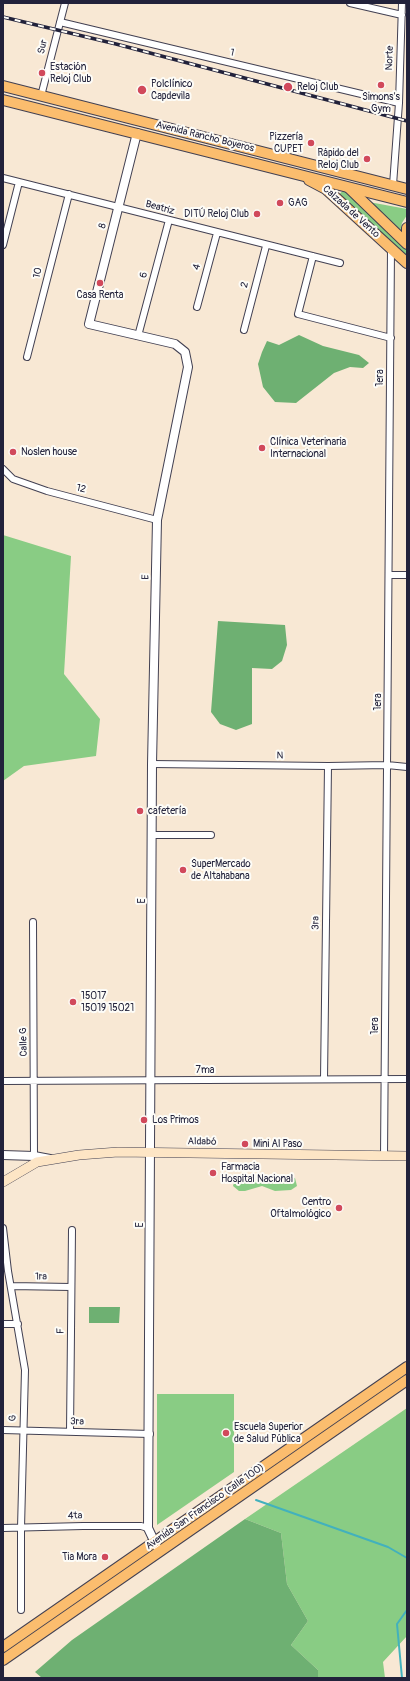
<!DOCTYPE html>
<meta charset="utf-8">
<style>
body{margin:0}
#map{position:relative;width:410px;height:1681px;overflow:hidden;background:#f8e8d4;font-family:Pangolin,sans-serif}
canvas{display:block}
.frame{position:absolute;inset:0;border:4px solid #22223b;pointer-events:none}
</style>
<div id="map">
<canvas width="410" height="1681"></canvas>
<div class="frame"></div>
</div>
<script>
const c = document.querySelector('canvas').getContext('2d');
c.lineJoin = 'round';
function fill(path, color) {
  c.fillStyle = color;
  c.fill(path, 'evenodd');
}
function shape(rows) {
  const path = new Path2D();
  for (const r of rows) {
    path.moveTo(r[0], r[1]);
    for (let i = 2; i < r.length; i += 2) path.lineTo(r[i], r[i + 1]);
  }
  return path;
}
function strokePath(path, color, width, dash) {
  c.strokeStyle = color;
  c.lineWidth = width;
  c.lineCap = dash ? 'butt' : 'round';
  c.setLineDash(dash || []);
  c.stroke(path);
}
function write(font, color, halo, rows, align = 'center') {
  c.font = font + ' Pangolin,sans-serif';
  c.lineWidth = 4;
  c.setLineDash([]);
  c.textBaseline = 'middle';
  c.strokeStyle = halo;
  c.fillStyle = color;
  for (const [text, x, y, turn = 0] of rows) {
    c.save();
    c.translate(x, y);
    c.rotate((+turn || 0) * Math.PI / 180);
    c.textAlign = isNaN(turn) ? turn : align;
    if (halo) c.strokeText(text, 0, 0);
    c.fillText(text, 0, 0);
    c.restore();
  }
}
const green = shape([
 [344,190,407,250,407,259,338,195],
 [369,202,407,209,407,215,402,223,400,233],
 [3,535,71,556,64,674,100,719,96,756,24,766,3,781],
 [238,1177,290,1177,295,1178,297,1186,291,1190,275,1191,262,1186,245,1191,239,1191,233,1186,235,1179],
 [407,1371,407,1375,160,1547,159,1544],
 [157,1394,234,1394,234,1472,157,1525],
 [407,1408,407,1636,383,1662,385,1678,318,1678,318,1670,291,1645,308,1621,287,1584,281,1533,245,1519]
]);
const forest = shape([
 [299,335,323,346,359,355,369,363,363,368,350,367,334,373,296,403,275,402,263,387,258,364,262,352,267,341,279,345],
 [218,621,285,625,287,645,282,661,272,669,252,668,252,724,236,730,220,724,211,712],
 [89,1307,120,1307,119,1323,89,1323],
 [245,1519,281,1533,287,1584,308,1621,291,1645,318,1670,318,1678,42,1678,35,1672,72,1640]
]);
const stream = shape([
 [256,1500,388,1547,407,1558],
 [402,1678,397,1624,407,1610]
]);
const minor = shape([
 [350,3,402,15],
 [60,22,399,103],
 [41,96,65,3],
 [3,178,340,263],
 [393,185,399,103,402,3],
 [3,245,19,182],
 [313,256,298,314,391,338],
 [197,307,217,233],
 [244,330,266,246],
 [138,336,169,220],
 [27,357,69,194],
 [3,469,13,479,47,491,157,520],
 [390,575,407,575],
 [152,764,328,766,387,765,407,767],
 [152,835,211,835],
 [33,922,34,1156,36,1160],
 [324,1079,328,766],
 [3,1081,407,1079],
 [384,1156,391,249],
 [3,1228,8,1271,25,1370,21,1528,21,1610],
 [11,1286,71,1287],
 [3,1324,18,1324],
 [3,1430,150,1434],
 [70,1432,72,1230],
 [3,1528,83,1526,141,1526,148,1528]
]);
const tertiary = shape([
 [137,133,89,324,175,344,185,352,188,367,157,520,152,764,148,1528,157,1547],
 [3,1155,34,1156,50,1159]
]);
const secondary = shape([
 [3,1182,37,1162,79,1155,118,1152,407,1156]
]);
const primary = shape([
 [309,180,326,189,407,263],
 [349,188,407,244]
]);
const trunk = shape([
 [3,86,407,189],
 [3,100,407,202],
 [407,228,407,235],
 [3,1647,407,1367],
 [3,1660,407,1380]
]);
const rail = shape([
 [3,17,116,44,407,121]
]);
const markers = [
 [42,73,4,"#d1495b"],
 [381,85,4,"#d1495b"],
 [288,87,5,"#d1495b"],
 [142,90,5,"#d1495b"],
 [311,143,4,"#d1495b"],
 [367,159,4,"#d1495b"],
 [280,203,4,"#d1495b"],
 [257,214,4,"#d1495b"],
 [100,283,4,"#d1495b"],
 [262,448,4,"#d1495b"],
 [13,452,4,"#d1495b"],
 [140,811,4,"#d1495b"],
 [183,870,4,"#d1495b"],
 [73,1002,4,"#d1495b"],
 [144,1120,4,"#d1495b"],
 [245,1144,4,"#d1495b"],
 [213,1173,4,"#d1495b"],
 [339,1208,4,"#d1495b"],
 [226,1433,4,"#d1495b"],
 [105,1557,4,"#d1495b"]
];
const streetNames = [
 ["Sur",43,47,-76],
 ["1",232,53,14],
 ["Norte",390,58,-88],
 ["Avenida Rancho Boyeros",205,137,14],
 ["Beatriz",160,208,15],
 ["Calzada de Vento",351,212,42],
 ["8",103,226,-76],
 ["4",197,267,-75],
 ["10",38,273,-76],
 ["6",144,275,-75],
 ["2",245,285,-75],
 ["1era",380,378,-90],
 ["12",81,489,15],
 ["E",146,577,-89],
 ["1era",378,702,-90],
 ["N",280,756,1],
 ["E",142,901,-90],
 ["3ra",316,923,-89],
 ["1era",375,1026,-90],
 ["Calle G",24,1042,-91],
 ["7ma",205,1070],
 ["Aldabó",202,1142,1],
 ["E",140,1225,-90],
 ["1ra",41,1277,1],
 ["F",61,1331,-89],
 ["G",13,1418,-88],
 ["3ra",77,1422,2],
 ["Avenida San Francisco (calle 100)",205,1507,-35],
 ["4ta",75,1516,-1]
];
const poiNames = [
 ["Estación",50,67],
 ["Reloj Club",50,79],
 ["Polclínico",151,84],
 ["Capdevila",151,96],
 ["Reloj Club",297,87],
 ["Simons's",381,97,"center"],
 ["Gym",381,109,"center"],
 ["Pizzería",303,137,"right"],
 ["CUPET",303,149,"right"],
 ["Rápido del",359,153,"right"],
 ["Reloj Club",359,165,"right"],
 ["GAG",288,203],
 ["DITÚ Reloj Club",249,214,"right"],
 ["Casa Renta",100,295,"center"],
 ["Clínica Veterinaria",270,442],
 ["Internacional",270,454],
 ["Noslen house",21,452],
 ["cafetería",148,811],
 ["SuperMercado",191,864],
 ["de Altahabana",191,876],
 ["15017",81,996],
 ["15019 15021",81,1008],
 ["Los Primos",152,1120],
 ["Mini Al Paso",253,1144],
 ["Farmacia",221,1167],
 ["Hospital Nacional",221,1179],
 ["Centro",331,1202,"right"],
 ["Oftalmológico",331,1214,"right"],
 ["Escuela Superior",234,1427],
 ["de Salud Pública",234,1439],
 ["Tia Mora",97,1557,"right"]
];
fill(green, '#89cc84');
fill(forest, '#6eb072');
strokePath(stream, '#42b1bd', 2);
strokePath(minor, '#424052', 8);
strokePath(tertiary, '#424052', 10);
strokePath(secondary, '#424052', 10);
strokePath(primary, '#424052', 12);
strokePath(trunk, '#424052', 12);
strokePath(minor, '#fff', 6);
strokePath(tertiary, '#fff', 8);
strokePath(secondary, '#fde5c5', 9);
strokePath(primary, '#fbbd6e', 10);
strokePath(trunk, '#fbbd6e', 10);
strokePath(rail, '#22223b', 3.5);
strokePath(rail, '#fdfcf7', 2, [6]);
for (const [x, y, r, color] of markers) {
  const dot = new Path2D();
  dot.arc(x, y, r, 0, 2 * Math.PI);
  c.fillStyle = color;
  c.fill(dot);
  strokePath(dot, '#fdfcf7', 1.5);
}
write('10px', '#22223b', '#fdfcf7', streetNames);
write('10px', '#22223b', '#fdfcf7', poiNames, 'left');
</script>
